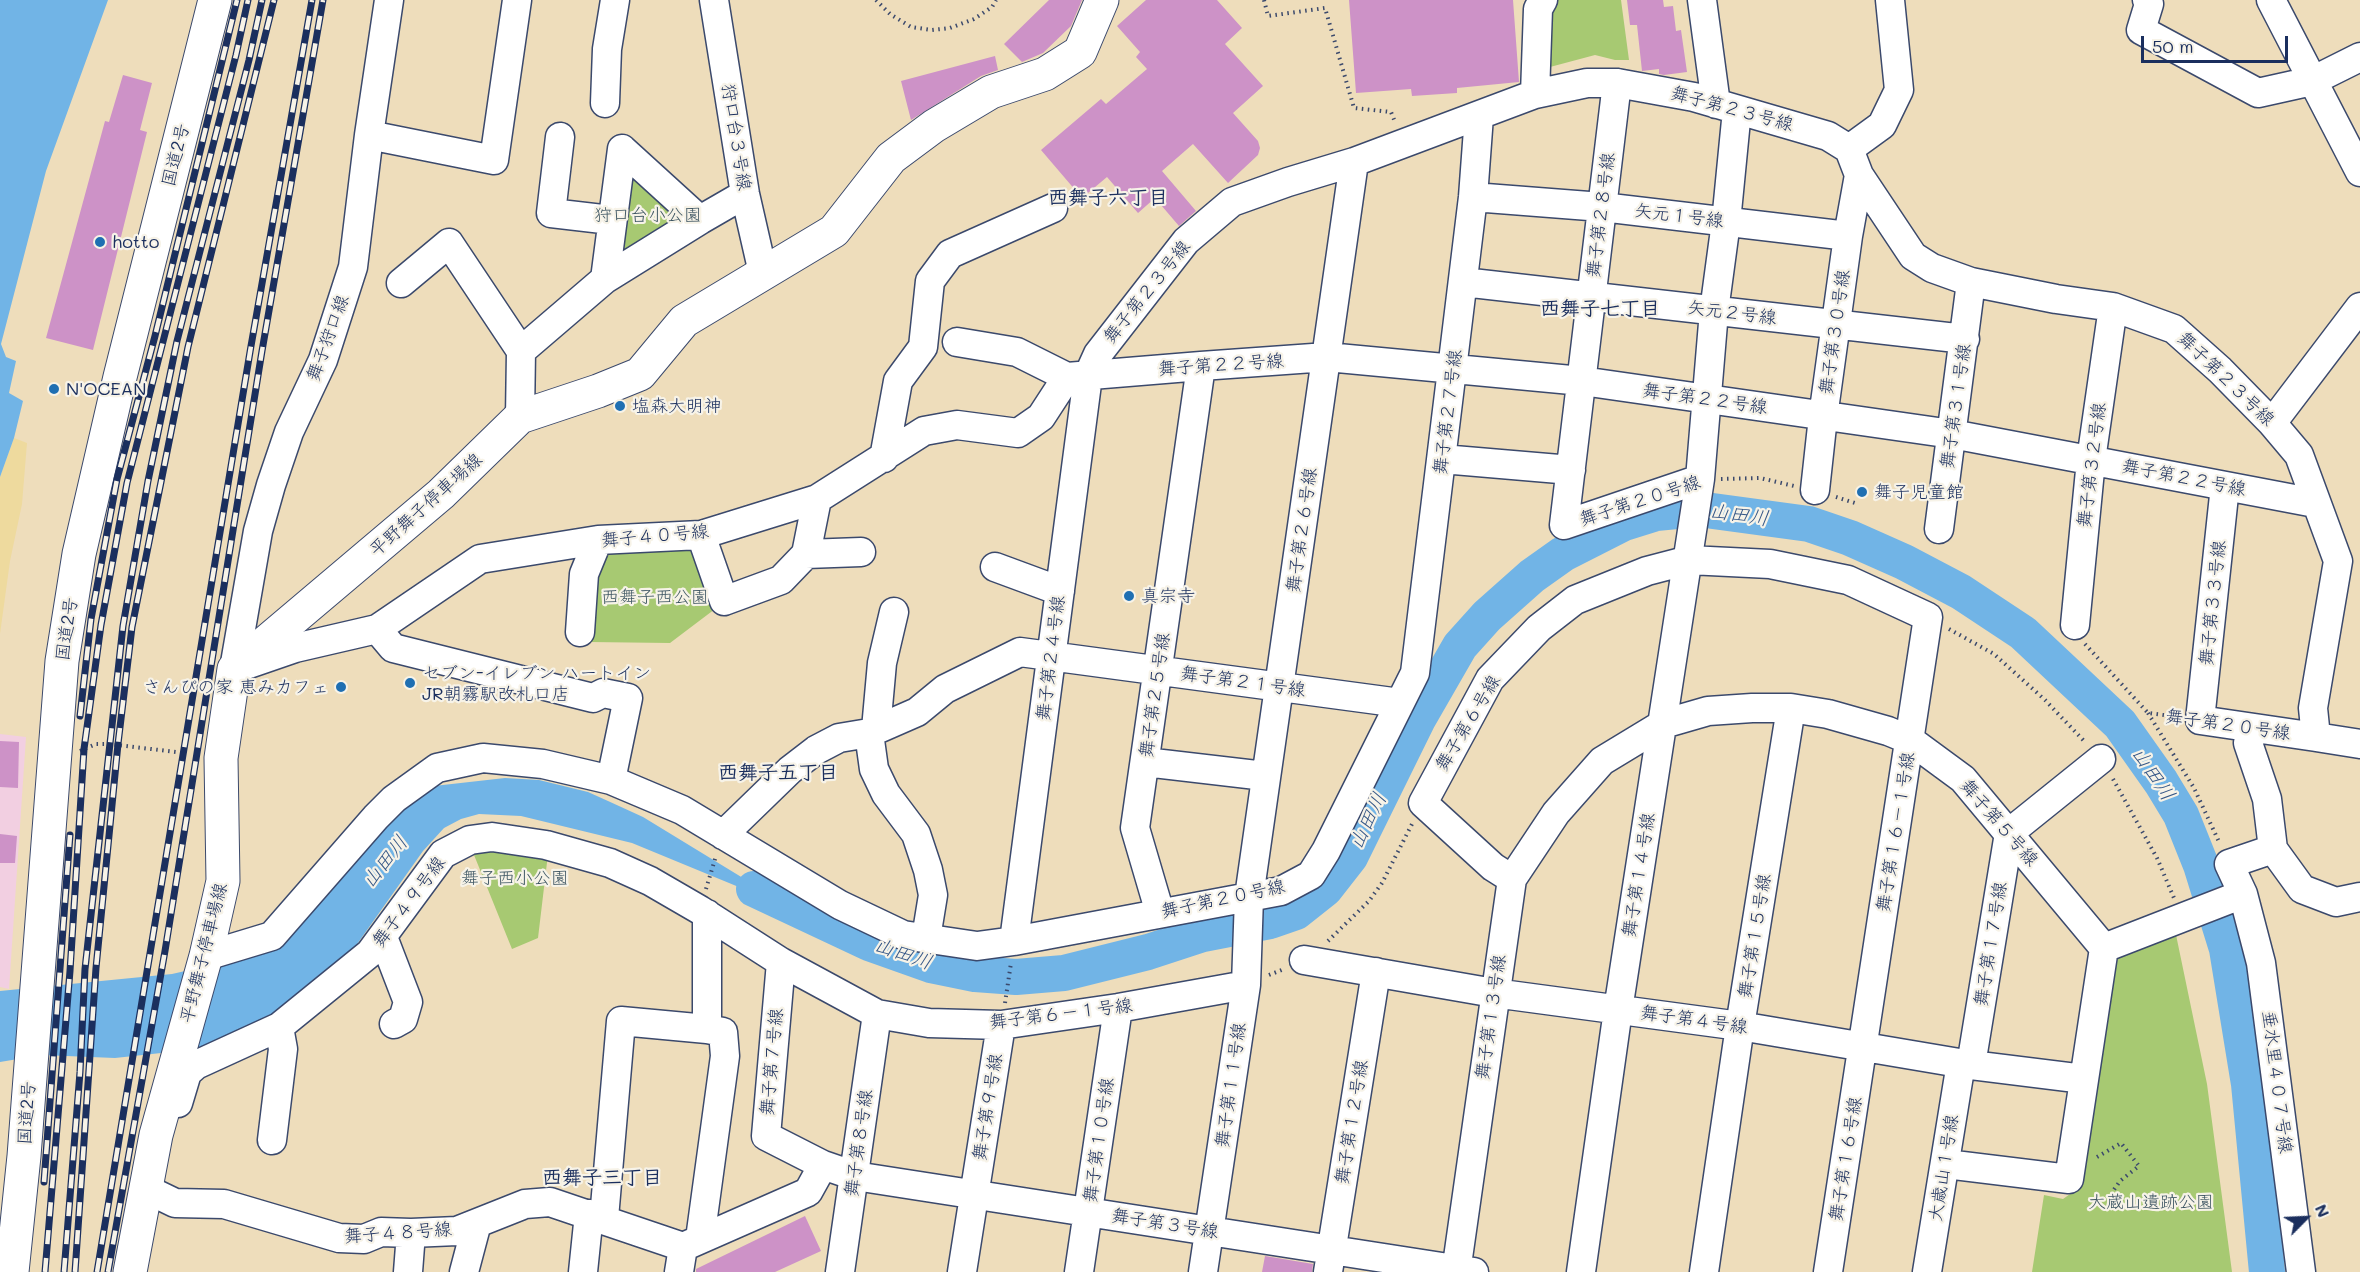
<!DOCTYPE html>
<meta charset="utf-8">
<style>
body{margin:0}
#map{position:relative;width:2360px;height:1272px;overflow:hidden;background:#edb;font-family:Mali,sans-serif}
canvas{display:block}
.north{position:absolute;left:2276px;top:1188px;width:60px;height:60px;-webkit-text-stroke:4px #f7f3e8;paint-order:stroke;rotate:66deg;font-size:16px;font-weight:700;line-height:24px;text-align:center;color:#1b2f5e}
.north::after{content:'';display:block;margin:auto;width:21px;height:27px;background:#1b2f5e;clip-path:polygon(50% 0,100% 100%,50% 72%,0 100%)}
.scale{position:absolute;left:2141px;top:36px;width:147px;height:27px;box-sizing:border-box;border:3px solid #1b2f5e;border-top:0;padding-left:8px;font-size:18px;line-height:21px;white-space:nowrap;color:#1b2f5e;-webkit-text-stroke:4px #f7f3e8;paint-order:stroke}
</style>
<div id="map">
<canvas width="2360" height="1272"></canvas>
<div class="north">N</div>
<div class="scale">50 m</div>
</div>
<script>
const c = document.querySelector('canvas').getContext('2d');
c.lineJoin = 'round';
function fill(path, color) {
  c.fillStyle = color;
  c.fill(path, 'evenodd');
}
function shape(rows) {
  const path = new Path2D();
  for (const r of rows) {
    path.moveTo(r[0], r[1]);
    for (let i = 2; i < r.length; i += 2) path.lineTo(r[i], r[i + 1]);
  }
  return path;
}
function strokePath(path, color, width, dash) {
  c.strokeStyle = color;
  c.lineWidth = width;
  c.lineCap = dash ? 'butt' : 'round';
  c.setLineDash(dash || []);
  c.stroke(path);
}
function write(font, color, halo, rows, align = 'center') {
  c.font = font + ' Mali,"Klee One",sans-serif';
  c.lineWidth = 4.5;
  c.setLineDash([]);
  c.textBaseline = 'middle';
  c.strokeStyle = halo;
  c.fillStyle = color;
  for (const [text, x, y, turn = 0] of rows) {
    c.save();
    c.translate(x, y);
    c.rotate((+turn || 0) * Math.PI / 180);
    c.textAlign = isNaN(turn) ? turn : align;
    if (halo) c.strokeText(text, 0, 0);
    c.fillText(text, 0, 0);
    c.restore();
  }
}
const built = shape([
 [0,734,26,737,9,989,0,987]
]);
const green = shape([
 [1555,0,1621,0,1629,60,1615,60,1595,55,1550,67,1549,18],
 [628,163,687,219,619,260],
 [695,549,715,609,670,643,589,642,591,575,607,553],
 [472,850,548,854,538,938,512,949],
 [2175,930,2207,1084,2232,1272,2032,1272,2044,1195,2063,1199,2083,1185,2117,954]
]);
const sand = shape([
 [14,438,27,443,22,504,10,561,0,634,0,477]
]);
const water = shape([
 [0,0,108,0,46,171,1,344,6,357,16,361,9,393,23,401,14,438,0,477],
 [505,778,539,780,588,792,608,801,643,817,797,911,632,843,521,816,479,814,461,819,444,828,423,851,355,947,327,973,266,1020,198,1049,115,1058,42,1055,0,1062,0,991,172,974,238,959,395,809,434,786]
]);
const river = shape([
 [754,889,869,943,931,965,975,974,1016,977,1064,973,1148,952,1203,934,1270,921,1296,912,1325,889,1350,857,1418,719,1460,646,1487,616,1532,576,1563,554,1624,523,1656,513,1698,509,1809,524,1850,538,1904,562,1961,592,2023,633,2120,724,2161,782,2181,815,2201,865,2227,949,2249,1084,2267,1272]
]);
const building = shape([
 [1049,0,1082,0,1071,26,1043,53,1022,62,1004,44],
 [1146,0,1217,0,1242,28,1225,44,1263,86,1233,113,1258,141,1260,148,1258,155,1228,183,1193,144,1162,171,1196,211,1179,226,1155,198,1138,213,1107,177,1082,198,1041,150,1101,99,1106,104,1147,69,1136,57,1140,52,1117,26],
 [1349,0,1513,0,1519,82,1457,88,1457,93,1412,96,1411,89,1356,93],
 [1627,0,1663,0,1664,7,1673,6,1676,31,1681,30,1687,72,1664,75,1659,74,1659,69,1642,71,1637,25,1630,25],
 [995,56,998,70,981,76,911,120,901,81],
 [123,75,152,83,140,130,147,132,93,350,46,338,105,121,109,122],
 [0,741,19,742,18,788,0,787],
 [0,834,17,836,15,863,0,863],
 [805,1216,821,1251,775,1272,696,1272,696,1269],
 [1265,1256,1313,1264,1312,1272,1262,1272]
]);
const path = shape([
 [876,0,890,14,911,27,932,30,950,28,974,19,992,7,996,0],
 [1264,0,1268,16,1325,8,1354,108,1391,112,1395,122],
 [1721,479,1760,478,1794,486],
 [1836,497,1858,504],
 [1949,629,1994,654,2045,700,2085,742],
 [2085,644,2148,713,2179,717],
 [2148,713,2194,788,2220,844],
 [80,751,96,744,109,744,176,752],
 [2113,779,2157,858,2174,898],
 [706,889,716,856],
 [1328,941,1369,901,1382,883,1412,824],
 [1269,975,1284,969],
 [1005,1003,1011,963],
 [2097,1157,2121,1143,2139,1166,2120,1181,2113,1191]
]);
const minor = shape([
 [389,0,369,135,353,267,323,360,289,432,271,485,258,531,234,669,295,648,377,629,480,559,598,540,701,535,817,499,924,431,957,425,1018,433,1041,417,1067,377,1201,366,1327,357,1582,381,1952,434,2315,503],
 [714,0,745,194,763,273],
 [1702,0,1716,104],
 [2147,0,2149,4,2141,30,2258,93,2312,81,2360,57],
 [2271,0,2360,172],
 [1617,83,1564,525,1700,479],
 [1535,94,1538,9,1543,0],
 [605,103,607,49,615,0],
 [369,135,494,160,517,0],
 [560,137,551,213,611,220],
 [1849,149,1882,125,1899,90,1890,0],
 [1473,197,1602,207,1848,236],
 [700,220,745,194],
 [605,279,622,149],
 [1463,282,1965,339],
 [401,283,449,243,521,351],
 [957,342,1017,352,1067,377],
 [520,417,521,351,605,279,700,220,622,149],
 [2272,423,2360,307],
 [884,458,898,381,923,347,930,281,950,254,1053,208],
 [1442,459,1571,470],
 [2225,486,2200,720,2316,737],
 [1815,490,1823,417,1848,236,1859,175],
 [1939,529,1971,282],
 [701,535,724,601,781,580,806,554,817,499],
 [806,554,861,552],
 [995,567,1060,591],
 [2075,625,2091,460,2113,307],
 [377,629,393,648,593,698,603,693,628,698,611,780],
 [580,632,584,574,598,540],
 [2251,728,2248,743,2267,799,2273,849,2302,889,2336,902,2360,897],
 [876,729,882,663,894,612],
 [869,733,874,769,886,794,916,834,928,870,933,895,926,938],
 [1145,762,1265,776],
 [723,835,790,770,816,750,839,738,869,733,917,712,945,689,1020,652,1400,703],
 [2273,849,2229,864,2243,894,2261,963,2301,1272],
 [1512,879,1556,813,1602,761,1663,724,1708,711,1752,708,1791,708,1828,714,1888,731,1910,740,1963,779,2104,948],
 [1160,913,1135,828,1201,366],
 [707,914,707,1029],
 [383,937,408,1002,403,1019,394,1024],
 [1014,941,1088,376,1098,354,1186,241,1232,202,1288,182,1354,162,1535,94,1587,83,1617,83,1694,97,1828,136,1849,149,1859,175,1913,256,1932,268,1971,282,2056,299,2113,307,2174,329,2220,370,2272,423,2299,455,2338,561,2313,708,2316,737,2360,744],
 [206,956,272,936,376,817,394,799,437,768,483,758,543,764,611,780,682,810,840,905,903,935,977,946,1014,941,1281,891,1311,875,1326,851,1415,673,1473,197,1479,116],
 [1304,960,1494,993,1740,1026,1971,1065,2084,1079],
 [781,962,766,1136,823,1165,855,1176,1474,1272],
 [1971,1065,2009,833,2101,759],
 [178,1103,187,1073,196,1065,279,1027,370,953,443,854,470,840,492,837,546,845,610,863,650,881,700,910,781,962,877,1014,929,1023,1001,1025,1118,1008,1246,985],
 [272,1140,283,1049,279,1027],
 [1946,1164,2069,1179,2104,948,2243,894],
 [146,1189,175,1203,224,1204,339,1238,364,1239,381,1232,411,1233,457,1231,525,1204,550,1202,683,1247],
 [604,1218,621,1021,707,1029,723,1032,725,1056,700,1239],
 [408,1272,411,1233],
 [464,1272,477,1223],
 [583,1272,589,1214],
 [679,1272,683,1247,808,1192,823,1165],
 [840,1272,877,1014],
 [962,1272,1001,1025],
 [1079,1272,1118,1008],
 [1203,1272,1246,985,1249,897,1354,162],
 [1328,1272,1376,972],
 [1456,1272,1512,879,1493,867,1423,803,1490,679,1539,628,1575,600,1647,571,1689,560,1770,564,1848,580,1928,617,1828,1272],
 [1581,1272,1618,1010,1700,479,1714,311,1726,222,1737,110],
 [1704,1272,1740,1026,1791,708],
 [1927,1272,1961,1063]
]);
const major = shape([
 [130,1272,156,1135,206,956,223,881,221,758,234,669,441,494,520,417,598,391,640,374,684,321,834,231,891,158,934,126,991,92,1045,74,1080,52,1102,0]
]);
const highway = shape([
 [12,1272,24,1156,62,661,79,554,120,377,215,0]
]);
const rail = shape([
 [80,716,91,619,117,479,155,336,237,0],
 [44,1182,70,835],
 [45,1272,70,971,84,749,101,625,127,483,236,55,248,0],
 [64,1272,80,1072,85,969,123,626,148,481,177,341,249,60,262,0],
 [75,1272,96,968,118,744,132,627,188,347,274,0],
 [97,1272,251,346,312,0],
 [108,1272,165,951,262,351,323,0]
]);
const markers = [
 [100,242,6,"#1f6fb2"],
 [54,389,6,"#1f6fb2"],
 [620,406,6,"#1f6fb2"],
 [1862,492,6,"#1f6fb2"],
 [1129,596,6,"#1f6fb2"],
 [410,683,6,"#1f6fb2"],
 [341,687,6,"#1f6fb2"]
];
const streetNames = [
 ["舞子第２３号線",1732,109,15],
 ["狩口台３号線",736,137,81],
 ["国道2号",176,155,-76],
 ["舞子第２８号線",1601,215,-83],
 ["矢元１号線",1679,216,7],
 ["舞子第２３号線",1147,292,-51],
 ["矢元２号線",1732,313,7],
 ["舞子第３０号線",1835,332,-82],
 ["舞子狩口線",328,338,-70],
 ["舞子第２２号線",1221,365,-4],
 ["舞子第２３号線",2226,379,44],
 ["舞子第２２号線",1705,399,8],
 ["舞子第３１号線",1956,406,-82],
 ["舞子第２７号線",1448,412,-83],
 ["舞子第３２号線",2092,465,-83],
 ["舞子第２２号線",2184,478,11],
 ["舞子第２０号線",1640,501,-18],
 ["平野舞子停車場線",426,505,-42],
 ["舞子第２６号線",1302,530,-82],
 ["舞子４０号線",655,536,-5],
 ["舞子第３３号線",2213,603,-84],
 ["国道2号",67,629,-82],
 ["舞子第２４号線",1051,658,-83],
 ["舞子第２１号線",1243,682,8],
 ["舞子第２５号線",1155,695,-82],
 ["舞子第６号線",1468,723,-59],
 ["舞子第２０号線",2228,725,8],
 ["舞子第５号線",1999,823,49],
 ["舞子第１６－１号線",1896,832,-81],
 ["舞子第１４号線",1639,875,-81],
 ["舞子第２０号線",1223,899,-12],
 ["舞子４９号線",409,902,-53],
 ["舞子第１５号線",1755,936,-81],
 ["舞子第１７号線",1991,944,-81],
 ["平野舞子停車場線",204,953,-76],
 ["舞子第６－１号線",1061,1014,-7],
 ["舞子第１３号線",1491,1017,-82],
 ["舞子第４号線",1694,1020,8],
 ["舞子第７号線",772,1062,-85],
 ["垂水里４０７号線",2277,1082,83],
 ["舞子第１１号線",1231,1085,-82],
 ["舞子第９号線",988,1107,-81],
 ["国道2号",27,1113,-86],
 ["舞子第１２号線",1352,1122,-81],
 ["舞子第１０号線",1099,1140,-82],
 ["舞子第８号線",859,1143,-82],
 ["舞子第１６号線",1846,1159,-81],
 ["大歳山１号線",1944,1168,-81],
 ["舞子第３号線",1165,1224,9],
 ["舞子４８号線",398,1233,-4]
];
const parkNames = [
 ["狩口台小公園",648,215],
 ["西舞子西公園",655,597],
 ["舞子西小公園",515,878],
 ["大蔵山遺跡公園",2151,1202]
];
const poiNames = [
 ["hotto",112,242],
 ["N'OCEAN",66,389],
 ["塩森大明神",632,406],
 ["舞子児童館",1874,492],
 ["真宗寺",1141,596],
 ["セブン-イレブン ハートイン",422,673],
 ["JR朝霧駅改札口店",422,694],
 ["さんぴの家 恵みカフェ",329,687,"right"]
];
const neighbourhoodNames = [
 ["西舞子六丁目",1108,198],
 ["西舞子七丁目",1600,309],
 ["西舞子五丁目",778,773],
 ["西舞子三丁目",602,1178]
];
const waterNames = [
 ["山田川",1739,515,8],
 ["山田川",2153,774,56],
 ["山田川",1368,821,-64],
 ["山田川",385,862,-51],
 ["山田川",903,954,19]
];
fill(built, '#f2cfe1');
fill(green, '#a7c972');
fill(sand, '#eeda9e');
fill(water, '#71b4e6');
strokePath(river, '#71b4e6', 36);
fill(building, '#cd92c7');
strokePath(minor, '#3b496c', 31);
strokePath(major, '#3b496c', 35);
strokePath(highway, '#3b496c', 35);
strokePath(path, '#3b496c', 4, [1.5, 4.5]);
strokePath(minor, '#fff', 28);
strokePath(major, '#fff', 33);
strokePath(highway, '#fff', 33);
strokePath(rail, '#1b2f5e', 7);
strokePath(rail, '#f7f3e8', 4.5, [14]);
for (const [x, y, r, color] of markers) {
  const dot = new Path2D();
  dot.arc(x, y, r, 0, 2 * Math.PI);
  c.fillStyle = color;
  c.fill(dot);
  strokePath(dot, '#f7f3e8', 2);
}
write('18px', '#1b2f5e', '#f7f3e8', streetNames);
write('18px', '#3e5663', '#f7f3e8', parkNames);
write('18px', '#1b2f5e', '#f7f3e8', poiNames, 'left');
write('bold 20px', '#1b2f5e', '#f7f3e8', neighbourhoodNames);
write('italic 20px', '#355787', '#f7f3e8', waterNames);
</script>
